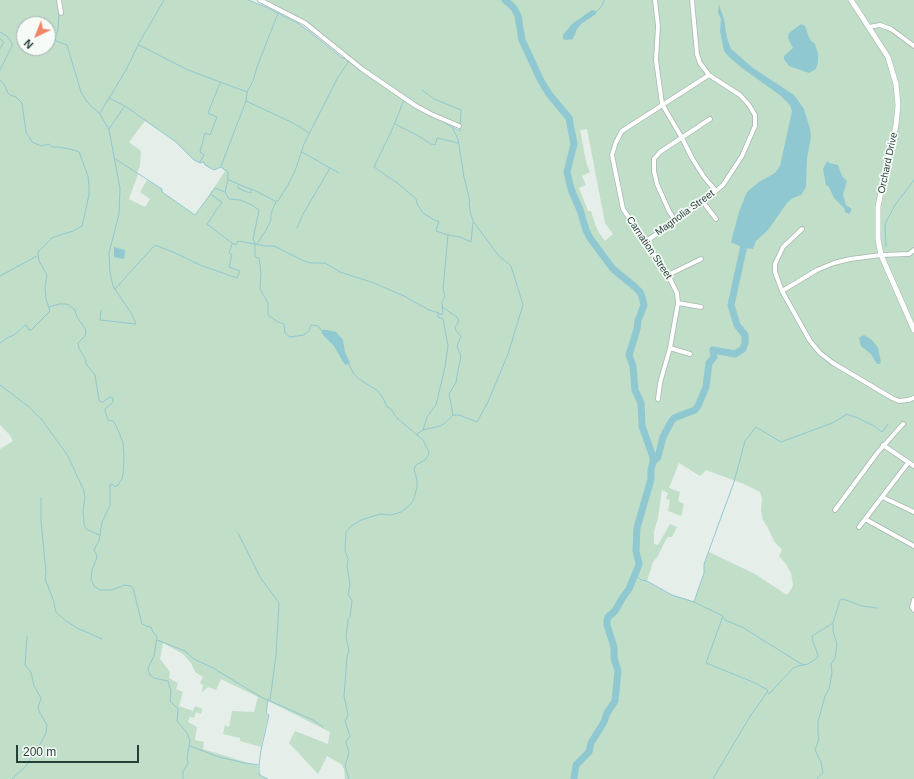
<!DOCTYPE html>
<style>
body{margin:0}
#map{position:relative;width:914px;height:779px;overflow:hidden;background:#e6eeea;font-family:Arial,sans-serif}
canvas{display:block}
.north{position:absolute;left:16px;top:16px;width:40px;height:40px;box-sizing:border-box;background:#f7fbf8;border:1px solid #a3b0ac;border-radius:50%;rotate:223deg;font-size:11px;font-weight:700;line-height:16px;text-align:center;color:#254039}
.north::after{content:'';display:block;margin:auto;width:14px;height:18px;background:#ee8564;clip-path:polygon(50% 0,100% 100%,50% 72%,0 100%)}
.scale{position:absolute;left:16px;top:745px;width:123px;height:18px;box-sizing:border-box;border:2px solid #254039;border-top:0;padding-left:5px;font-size:12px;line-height:14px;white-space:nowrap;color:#254039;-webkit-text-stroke:3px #f7fbf8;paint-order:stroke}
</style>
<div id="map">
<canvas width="914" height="779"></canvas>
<div class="north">N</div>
<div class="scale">200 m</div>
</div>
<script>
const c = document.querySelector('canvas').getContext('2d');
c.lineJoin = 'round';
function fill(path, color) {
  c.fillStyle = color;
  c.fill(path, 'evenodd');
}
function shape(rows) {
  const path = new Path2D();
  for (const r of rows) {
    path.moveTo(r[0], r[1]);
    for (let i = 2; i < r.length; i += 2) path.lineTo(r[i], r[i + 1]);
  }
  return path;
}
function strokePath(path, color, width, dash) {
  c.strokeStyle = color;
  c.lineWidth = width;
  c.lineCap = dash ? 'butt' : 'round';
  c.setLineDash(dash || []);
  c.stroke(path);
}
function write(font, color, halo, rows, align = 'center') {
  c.font = font + ' Arial,sans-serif';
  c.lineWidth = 3.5;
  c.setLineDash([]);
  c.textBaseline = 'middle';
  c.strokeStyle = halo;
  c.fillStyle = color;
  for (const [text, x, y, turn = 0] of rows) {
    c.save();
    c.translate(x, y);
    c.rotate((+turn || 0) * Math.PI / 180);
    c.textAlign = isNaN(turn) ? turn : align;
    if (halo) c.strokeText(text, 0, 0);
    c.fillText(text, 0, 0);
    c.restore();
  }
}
const green = shape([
 [0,0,58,0,60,13,61,14,60,0,248,0,266,7,299,24,310,32,342,58,345,57,348,59,364,73,395,93,413,106,459,131,460,125,420,108,356,62,305,22,263,0,914,0,914,779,345,779,344,769,341,764,327,756,318,774,289,743,295,731,328,744,330,732,268,701,265,714,268,716,261,747,240,741,240,738,223,734,225,725,229,727,232,711,254,712,258,697,221,679,216,690,208,687,202,692,203,685,200,683,203,677,195,672,191,663,183,654,163,643,160,659,170,672,169,678,178,683,176,689,183,692,179,706,193,711,195,706,202,709,201,714,196,712,194,718,190,717,188,722,197,727,195,740,204,742,203,749,258,766,258,773,261,774,260,776,268,779,0,779,0,449,13,441,9,434,0,425],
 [24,24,48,24,48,48,24,48],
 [145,121,176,142,194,160,200,163,203,162,205,165,214,170,220,167,225,171,210,194,195,215,162,192,162,189,147,180,140,192,150,199,145,207,129,199,138,174,137,173,140,166,141,151,129,142],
 [587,129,605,223,613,234,605,241,599,233,595,224,591,211,588,211,579,188,586,185,582,176,590,172,586,162,580,130],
 [679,463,700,476,706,470,744,484,760,492,762,499,761,510,763,520,768,528,774,541,782,550,779,556,786,564,791,573,793,585,792,588,787,595,755,574,709,552,704,564,704,573,702,580,694,601,672,595,653,585,647,581,653,562,658,556,665,541,668,537,672,537,677,527,670,524,658,545,654,544,654,532,658,518,662,490,668,493,666,499,670,500,668,511,681,516,684,504,678,501,680,492,669,488]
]);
const water = shape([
 [719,2,719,5,724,19,727,38,731,49,753,68,794,95,804,109,810,129,811,138,807,158,806,187,801,195,793,198,787,203,768,230,756,241,753,249,743,248,731,242,739,212,747,192,759,182,775,173,780,166,792,111,790,105,781,96,742,68,728,56,724,51,720,31,721,19,718,12],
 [592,10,596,11,596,14,581,24,577,29,573,39,566,40,563,39,563,35,572,24],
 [801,24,805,26,810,40,815,44,818,54,818,62,816,69,809,73,789,66,784,59,784,56,793,48,788,38,789,33],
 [827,161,829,163,838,165,842,176,847,181,843,194,846,205,852,209,849,214,845,212,844,208,834,198,829,187,826,185,823,169],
 [114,247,125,250,124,259,114,257],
 [321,330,328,330,336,332,343,340,345,352,350,363,346,365,343,362,334,346,323,335],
 [864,335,872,340,878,348,881,362,880,364,877,364,871,354,861,346,859,338]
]);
const stream = shape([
 [57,0,58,5],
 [248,0,266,7,299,24,310,32,342,58,346,58],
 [596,12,602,6,604,0],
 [59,14,58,30,55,38,56,41,67,45,81,92,87,102,100,114,109,130,120,188,119,214,109,253,110,272,113,286,131,313,136,324,100,320,101,310],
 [0,32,7,36,12,43,12,46,0,70],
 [0,39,4,42,0,49],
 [139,45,188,70,247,92],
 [362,71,371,78],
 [0,80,4,84,8,93,10,95,16,97,22,103,26,132,32,142,41,146,49,144,52,147,58,147,74,150,79,152,88,176,89,185,89,195,82,226,73,231,60,235,52,238,38,252,39,261,47,275,45,287,46,299,50,311,31,330,29,330,26,325,24,326,14,335,7,338,0,343],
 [422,90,434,99,461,110,460,131,452,127],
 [109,98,125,106,176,142,194,160,200,163,204,162,205,165,214,170,221,167,228,172,228,180,225,192,229,199,240,200,252,205,259,210,253,239,255,244,255,257,259,258,261,273,260,289,268,303,268,315,278,322,284,324,285,333,290,337,304,335,309,331,311,325,318,326,321,330],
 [404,100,391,132,374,167,400,185,416,199,417,204,423,213,436,221,439,221,436,231,448,235,443,289,445,296,442,302,443,314,438,314,438,317,443,319,448,346,445,367,436,405,427,417,423,430],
 [246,101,293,123,309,133],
 [100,113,126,70,138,45,164,0],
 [440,120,452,127,458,139,464,177,470,201,469,203,470,211,473,221,498,255,511,266,523,305,508,354,488,402,477,422,459,415,453,415],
 [395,124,417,135,431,144,435,145,437,138,458,143],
 [109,129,124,107],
 [302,152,339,173],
 [114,158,162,189,162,192,195,215,210,195],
 [200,162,204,155,200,152,205,133,210,135,217,117,208,113,220,83],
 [221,166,246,101,247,92,253,81,257,67,278,13],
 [229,180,245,187,256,191,275,201],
 [238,186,238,188,244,191,251,193,251,190],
 [225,192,215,188,210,194,222,202,207,224,232,243,236,245,238,241,266,246,274,246,304,261,311,263,325,263,340,272,374,283,404,296,429,310,439,313],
 [297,228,302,216,330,168],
 [448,235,460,237,471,242,473,222],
 [257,244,266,230,271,220,271,214,276,201,278,201,288,185,295,171,304,144,338,77,347,64,348,60],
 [886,246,885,224,895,205,914,180],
 [0,276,37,256],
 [115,289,155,245,173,252,200,265,237,278,240,271,229,267,232,255,229,253,232,244],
 [49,307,59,304,66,304,69,305,75,310,77,317,86,330,85,336,78,343,79,348,85,358,86,364,95,375,99,400,101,402,103,402,110,397,113,398,113,402,105,409,105,411,108,420,113,421,116,425,123,443,124,458,123,474,122,479,117,486,115,487,112,484,110,485,110,506,102,522,99,541,94,550,97,556,96,560,92,570,91,579,94,586,100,590,112,590,124,585,131,586,133,588,142,624,146,626,151,627,153,632,157,637,154,656,149,666,148,670,150,675,154,678,168,681,171,691,170,701,178,709,177,721,187,733,190,741,187,757,188,763,183,772,183,779],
 [349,364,353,373,359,379,378,391,383,398,387,407,390,408,397,418,423,440,429,452,428,456,425,460,416,465,414,469,417,480,417,487,414,499,411,504,401,512,395,514,390,515,380,514,361,520,350,527,346,532,345,550,348,559,347,565,350,585,348,594,352,601,350,617,348,619,346,637,349,651,347,657,344,696,348,715,345,721,350,736,346,742,349,753,345,766,349,779],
 [0,385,29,407,42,420,68,456,84,491,85,498,83,511,84,524,86,529,99,535],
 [846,414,858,418,874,426,882,432,888,424],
 [417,434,423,430,440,426,445,423,453,415,449,394,456,382,457,376,461,356,457,346,461,336,456,331,455,327,459,321,457,317,442,307],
 [41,498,41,521,46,572,45,579,53,599,56,612,66,621,77,628,102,639],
 [238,533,260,577,279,603,276,655,270,700],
 [636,575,641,580,647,581,672,595,694,602],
 [724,618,725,620,742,627,803,665],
 [157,640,185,651,194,659,213,668,261,697,313,720,323,727],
 [768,693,769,694,793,668,798,666,808,664,816,659,818,656,817,652,813,642,812,636,833,623,840,600,843,599,862,606,877,608],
 [190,746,219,757,245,763,259,765,259,775,268,779],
 [259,765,261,750,269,715,266,714,268,700],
 [12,779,27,765,31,757,37,750,46,733,47,725,40,713,38,708,41,698,34,686,31,672,25,665,27,636],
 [714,779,714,777,749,718,768,691,766,689,753,682,706,663,723,616,694,602,704,573,704,564,734,482,745,441,756,427,781,442,832,423,846,415],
 [817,779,818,777,823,773,821,762,815,750,819,739,818,733,818,722,825,696,829,689,832,673,831,664,835,658,837,644,833,631,833,624]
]);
const river = shape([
 [505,0,514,8,518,16,522,40,541,81,549,94,569,118,574,144,567,172,571,189,580,210,586,230,590,238,613,269,635,287,640,292,642,297,644,305,638,321,637,329,629,355,633,366,635,390,641,403,642,426,653,457,653,462],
 [574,779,576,765,589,752,591,743,604,722,607,713,615,701,618,671,614,658,614,647,607,625,607,620,608,617,615,611,623,597,629,589,638,567,639,564,636,551,637,528,651,479,651,470,653,462,658,457,663,437,671,422,674,418,695,410,698,406,706,387,709,363,714,357,713,350,735,354,743,349,745,343,745,335,737,325,731,305,745,241]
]);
const minor = shape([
 [59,0,61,13],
 [260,0,305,23,362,69,416,106,431,114,459,126],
 [655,0,658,26,656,60,662,104,682,138,692,158,704,177,716,191],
 [869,27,880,25,891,29,914,46],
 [703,202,716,219],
 [676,222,669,211,657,184,654,171,654,159,660,152,710,119],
 [802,229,783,247,775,264,775,272,782,291,810,341,820,353,833,363,892,398,899,401,908,400,914,398],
 [645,242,703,202,723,185,742,156,755,126,755,115,749,105,740,95,709,75,700,63,697,54,692,0],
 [668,275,701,259],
 [782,291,817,270,834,263,850,259,881,255,909,254,914,250],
 [678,303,701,307],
 [670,348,690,354],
 [658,399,660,383,670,348,678,303,677,293,668,275,623,209,612,155,616,142,622,131,709,75],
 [883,445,914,466],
 [882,497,914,512],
 [835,510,878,452,903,424],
 [865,519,914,546],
 [859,527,908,463],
 [914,600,912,607,914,610]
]);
const tertiary = shape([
 [851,0,888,57,896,84,898,105,896,125,878,206,878,239,881,255,914,330]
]);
const streetNames = [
 ["Orchard Drive",888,163,-78],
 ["Magnolia Street",685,213,-36],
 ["Carnation Street",649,248,56]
];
fill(green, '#c0dec8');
fill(water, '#90c8d1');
strokePath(stream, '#90c8d1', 1);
strokePath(river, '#90c8d1', 7);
strokePath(minor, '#a8b6b1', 5.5);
strokePath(tertiary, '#a8b6b1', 6);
strokePath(minor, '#fff', 4);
strokePath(tertiary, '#fff', 5);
write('10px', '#254039', '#f7fbf8', streetNames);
</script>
